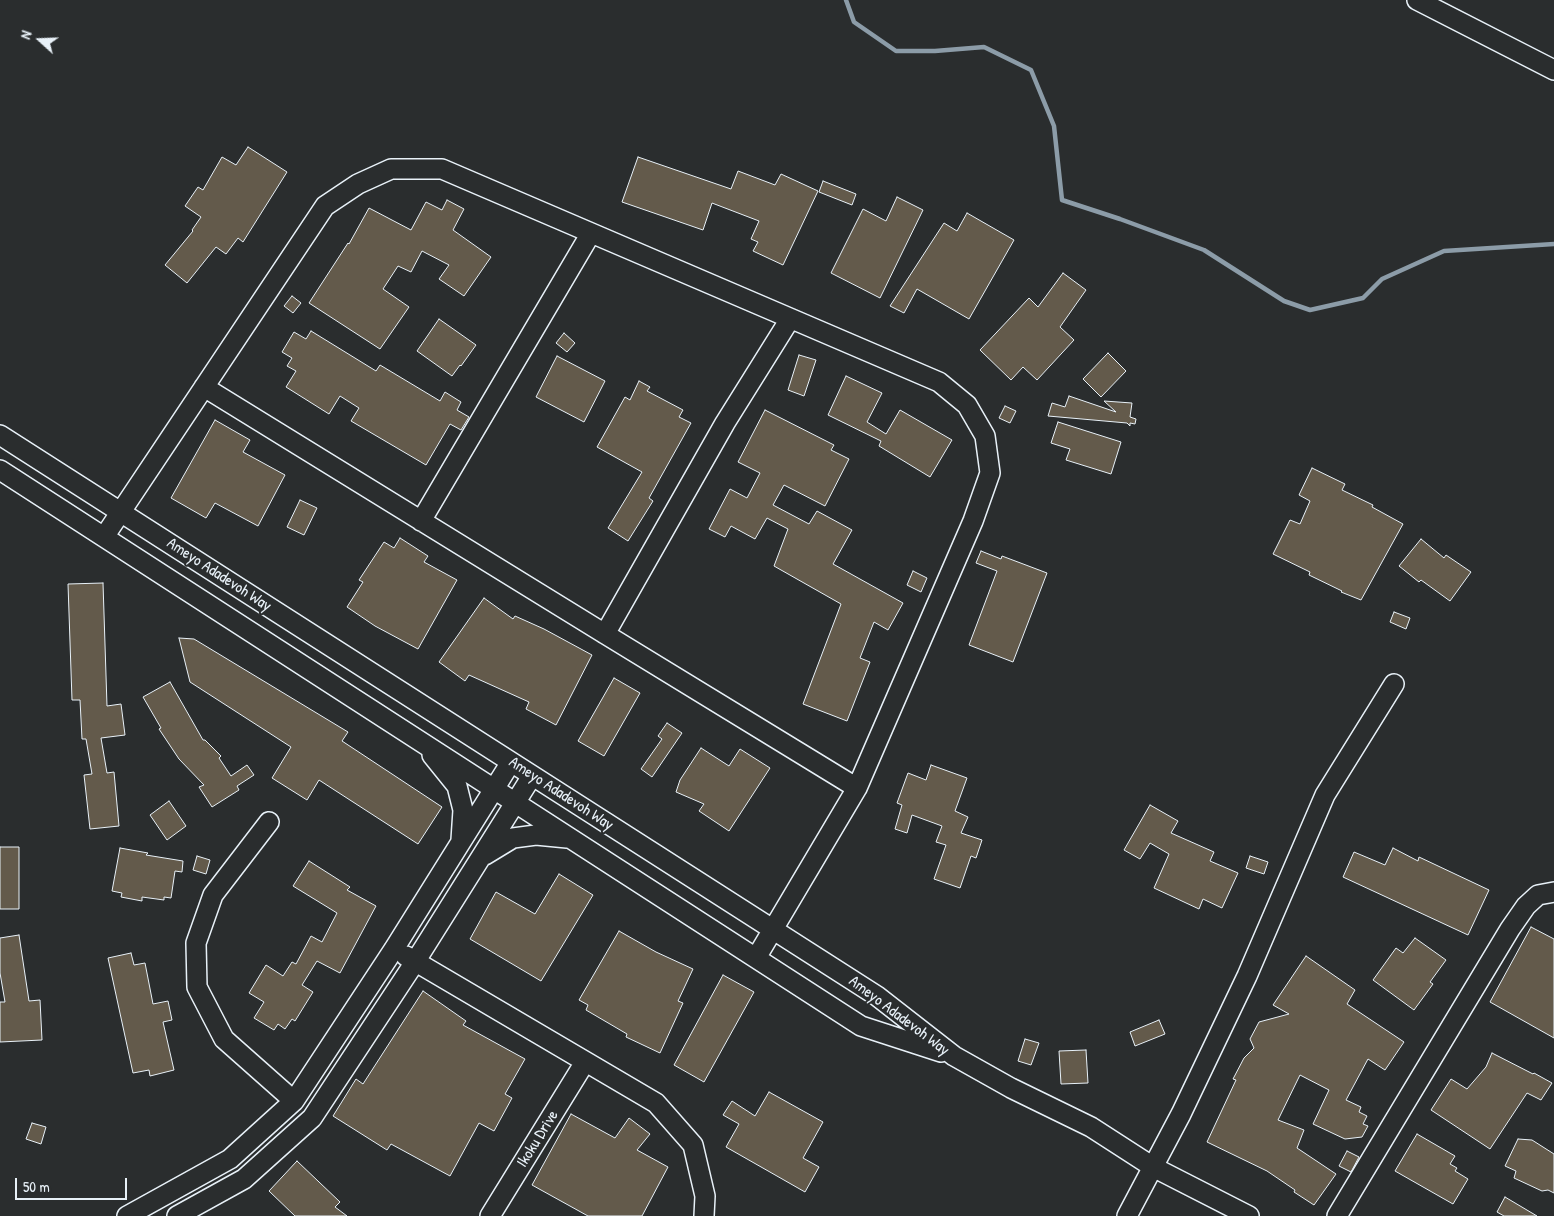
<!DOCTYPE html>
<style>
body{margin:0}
#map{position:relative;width:1554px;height:1216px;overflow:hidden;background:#2a2d2e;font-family:"Patrick Hand",sans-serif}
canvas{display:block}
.north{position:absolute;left:15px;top:15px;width:50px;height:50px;-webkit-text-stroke:4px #2a2d2e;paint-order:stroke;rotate:290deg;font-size:14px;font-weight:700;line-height:20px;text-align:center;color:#e8f1f8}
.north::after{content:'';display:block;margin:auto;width:18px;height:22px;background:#e8f1f8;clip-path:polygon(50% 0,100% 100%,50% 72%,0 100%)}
.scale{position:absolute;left:15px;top:1178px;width:112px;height:22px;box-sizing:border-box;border:2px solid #e8f1f8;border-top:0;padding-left:6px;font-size:15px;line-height:18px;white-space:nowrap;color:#e8f1f8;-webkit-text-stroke:4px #2a2d2e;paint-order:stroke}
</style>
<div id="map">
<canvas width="1554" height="1216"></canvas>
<div class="north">N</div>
<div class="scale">50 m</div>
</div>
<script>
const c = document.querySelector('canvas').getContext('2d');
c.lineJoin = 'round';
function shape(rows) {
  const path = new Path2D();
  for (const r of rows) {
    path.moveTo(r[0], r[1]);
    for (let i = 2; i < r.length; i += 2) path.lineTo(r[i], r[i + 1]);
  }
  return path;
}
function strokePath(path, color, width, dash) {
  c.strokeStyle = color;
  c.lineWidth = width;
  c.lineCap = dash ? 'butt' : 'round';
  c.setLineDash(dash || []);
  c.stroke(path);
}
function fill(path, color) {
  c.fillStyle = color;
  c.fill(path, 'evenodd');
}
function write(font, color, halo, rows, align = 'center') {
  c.font = font + ' "Patrick Hand",sans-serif';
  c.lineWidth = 4;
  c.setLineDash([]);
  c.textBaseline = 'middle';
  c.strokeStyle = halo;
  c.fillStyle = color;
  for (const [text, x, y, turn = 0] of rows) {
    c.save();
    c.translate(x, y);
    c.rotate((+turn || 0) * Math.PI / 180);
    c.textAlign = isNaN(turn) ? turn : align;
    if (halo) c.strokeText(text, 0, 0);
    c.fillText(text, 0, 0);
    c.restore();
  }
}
const stream = shape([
 [846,0,854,22,896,51,935,51,984,47,1031,70,1054,126,1062,200,1120,219,1204,250,1284,301,1310,310,1363,298,1382,279,1444,251,1554,244]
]);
const building = shape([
 [248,147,287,172,243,242,238,238,226,254,216,247,187,283,165,265,193,231,192,230,201,217,185,206,198,187,203,190,222,157,236,165,248,147],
 [638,157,731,189,738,171,775,185,781,174,818,191,783,265,753,251,758,242,751,239,759,221,712,203,703,230,622,202,638,157],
 [823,181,856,194,852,205,819,192,823,181],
 [897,197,923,210,880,298,831,273,863,209,886,221,897,197],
 [447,200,464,209,453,230,491,257,464,296,439,279,449,265,422,251,411,272,398,266,383,289,409,307,380,349,309,303,348,243,349,244,369,208,411,230,426,202,442,210,447,200],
 [967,213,1014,240,969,319,917,289,904,313,890,306,944,223,957,231,967,213],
 [1063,273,1086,290,1060,327,1074,340,1037,380,1023,367,1011,380,980,350,1029,298,1038,307,1063,273],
 [292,296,301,303,293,313,284,306,292,296],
 [439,319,476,345,461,366,460,365,452,376,417,351,439,319],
 [311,331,376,371,380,365,440,401,445,392,461,402,457,410,469,417,461,430,450,424,426,465,351,421,359,408,340,396,329,414,286,387,296,371,287,366,292,358,282,352,294,332,306,339,311,331],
 [564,333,575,343,567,352,556,343,564,333],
 [1108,353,1126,371,1101,397,1083,379,1108,353],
 [799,355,816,360,804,396,788,390,799,355],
 [557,356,605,381,584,422,536,397,557,356],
 [846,376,882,393,867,422,886,434,900,410,952,440,930,477,879,446,881,441,828,415,846,376],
 [639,381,650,387,647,391,683,410,679,417,691,423,649,498,653,501,628,541,608,528,642,472,597,447,625,397,630,400,639,381],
 [1069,396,1116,412,1104,401,1132,403,1130,417,1136,419,1135,424,1130,423,1130,426,1127,423,1048,416,1052,403,1065,407,1069,396],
 [1005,406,1016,411,1010,423,999,418,1005,406],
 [765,410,834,445,831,450,849,459,825,506,784,485,773,505,809,524,817,511,852,530,833,564,903,603,888,630,874,622,860,658,870,662,847,721,803,704,841,604,774,566,788,529,767,518,755,539,731,526,725,537,709,529,730,489,747,498,760,473,738,462,765,410],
 [215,420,250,440,243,452,285,475,258,526,215,503,206,518,171,498,215,420],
 [1058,422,1121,442,1111,474,1066,460,1070,449,1051,443,1058,422],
 [1312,468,1345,484,1342,490,1373,505,1372,507,1403,524,1361,600,1341,592,1342,591,1309,575,1310,572,1273,554,1290,520,1300,524,1310,501,1299,495,1312,468],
 [300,500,317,508,304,535,287,527,300,500],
 [400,538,428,556,424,562,457,580,418,649,375,626,347,607,363,582,359,580,384,542,394,548,400,538],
 [1421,539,1444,558,1446,555,1471,572,1450,601,1421,580,1419,582,1399,566,1421,539],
 [981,551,1001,559,1002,556,1047,573,1013,662,969,645,997,571,976,563,981,551],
 [913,571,927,578,921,592,907,585,913,571],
 [103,583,107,706,121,704,125,735,101,738,107,773,114,772,119,826,90,829,84,775,92,774,86,739,82,739,80,700,72,700,68,584,103,583],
 [484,598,513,619,515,616,544,629,592,655,556,725,526,709,529,702,469,675,465,681,439,662,484,598],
 [1394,612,1410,618,1406,629,1390,622,1394,612],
 [179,638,194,639,348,732,342,741,442,807,418,844,319,780,307,800,272,778,291,747,190,682,179,638],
 [614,678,640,693,604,756,578,741,614,678],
 [170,682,203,740,205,740,221,756,219,758,231,776,247,765,254,775,237,786,239,790,212,807,199,787,204,785,179,759,159,729,161,728,143,697,170,682],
 [667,723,682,733,652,777,641,769,662,739,658,736,667,723],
 [701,748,729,766,740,749,770,768,729,831,699,811,704,804,676,792,680,780,701,748],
 [931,765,967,778,955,811,968,817,961,833,982,840,976,858,971,856,960,888,934,879,946,845,936,842,942,826,912,815,907,833,895,829,902,805,897,803,908,773,926,780,931,765],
 [169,801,186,826,167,840,150,815,169,801],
 [1150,805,1178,821,1171,833,1214,852,1210,861,1238,873,1222,908,1203,899,1199,909,1154,888,1169,854,1150,843,1140,859,1124,850,1150,805],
 [0,847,19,847,19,909,0,909,0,847],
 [120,848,148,853,146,855,183,861,182,872,175,871,171,898,164,897,164,900,142,897,142,901,121,897,122,893,112,891,120,848],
 [1393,848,1418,861,1419,857,1489,890,1468,935,1343,877,1354,852,1385,865,1393,848],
 [197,856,210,860,206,874,193,870,197,856],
 [1250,856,1268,862,1264,874,1246,868,1250,856],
 [309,861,350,887,347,890,376,906,340,973,317,961,302,985,313,992,295,1021,292,1019,285,1029,278,1024,274,1030,254,1018,264,1002,249,993,266,965,283,976,292,962,296,964,311,936,322,942,337,913,293,886,309,861],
 [559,874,593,895,541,981,470,939,496,892,535,914,559,874],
 [1531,927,1554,939,1554,1038,1490,1002,1531,927],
 [619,931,656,952,693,969,678,1001,683,1003,660,1053,626,1037,627,1034,586,1010,588,1005,579,1000,619,931],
 [19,935,29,1001,40,1000,42,1040,0,1042,0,1002,5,1002,0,973,0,938,19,935],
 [1415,938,1446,960,1430,982,1433,984,1414,1010,1373,980,1396,948,1403,953,1415,938],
 [131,953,134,965,145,963,153,1004,168,1001,172,1020,163,1022,174,1070,150,1076,149,1070,133,1073,108,958,131,953],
 [1306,956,1355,990,1347,1004,1404,1042,1385,1070,1368,1059,1346,1100,1361,1107,1359,1112,1367,1116,1363,1124,1368,1126,1362,1137,1345,1139,1313,1124,1329,1090,1300,1075,1278,1120,1304,1130,1297,1148,1336,1174,1314,1205,1294,1192,1295,1190,1267,1171,1207,1142,1236,1080,1233,1079,1244,1058,1254,1048,1250,1039,1259,1022,1289,1014,1273,1005,1306,956],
 [723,975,754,992,704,1082,674,1065,723,975],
 [423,991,466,1021,463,1025,525,1059,505,1094,512,1098,494,1131,479,1123,450,1176,391,1144,387,1150,333,1116,356,1079,363,1084,423,991],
 [1159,1020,1165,1034,1135,1046,1130,1032,1159,1020],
 [1025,1039,1039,1043,1031,1065,1018,1061,1025,1039],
 [1086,1050,1088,1083,1061,1084,1059,1051,1086,1050],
 [1492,1053,1533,1074,1534,1073,1552,1083,1541,1100,1527,1093,1490,1149,1431,1110,1451,1079,1467,1089,1486,1067,1492,1053],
 [769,1092,823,1122,803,1158,819,1167,805,1192,726,1147,739,1124,723,1115,732,1101,755,1116,769,1092],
 [571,1114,615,1138,629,1118,650,1134,637,1150,668,1167,642,1216,588,1216,532,1185,571,1114],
 [32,1123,46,1127,41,1144,26,1139,32,1123],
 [1417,1134,1455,1156,1450,1164,1457,1168,1455,1171,1468,1179,1453,1204,1395,1171,1417,1134],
 [1518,1139,1532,1140,1554,1154,1554,1193,1548,1190,1542,1191,1514,1178,1516,1171,1505,1166,1518,1139],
 [1347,1151,1359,1157,1351,1172,1339,1166,1347,1151],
 [297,1161,340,1202,335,1207,347,1216,295,1216,269,1191,297,1161],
 [1505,1197,1537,1216,1504,1216,1497,1212,1505,1197]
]);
const minor = shape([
 [1417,0,1554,70],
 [204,387,605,634,857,788],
 [0,435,877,996,954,1056,1011,1088,1091,1127,1153,1167,1249,1216],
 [0,470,861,1026,941,1052],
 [421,521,591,233],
 [104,537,325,206,358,184,391,169,442,169,939,382,967,405,985,436,990,473,973,521,857,788,756,958],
 [605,634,725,423,790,319],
 [432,755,457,786,463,810,461,840],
 [269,822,213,895,196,943,197,987,224,1039,294,1101],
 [485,855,513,838,536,835,567,838],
 [406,956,656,1103,693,1145,705,1196,704,1216],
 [127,1216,230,1159,294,1101,394,949,511,762],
 [177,1216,244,1179,312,1118,415,962,532,776],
 [490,1216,585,1062],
 [1127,1216,1181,1114,1247,976,1325,795,1394,684],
 [1337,1216,1510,929,1526,906,1538,895,1554,892]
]);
const streetNames = [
 ["Ameyo Adadevoh Way",219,575,33],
 ["Ameyo Adadevoh Way",561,794,33],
 ["Ameyo Adadevoh Way",899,1016,37],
 ["Ikoku Drive",538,1139,-58]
];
strokePath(stream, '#8c9ca8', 4.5);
fill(building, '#635a4b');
strokePath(building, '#e8f1f8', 1);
strokePath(minor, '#e8f1f8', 22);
strokePath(minor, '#2a2d2e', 19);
write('16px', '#e8f1f8', '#2a2d2e', streetNames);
</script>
